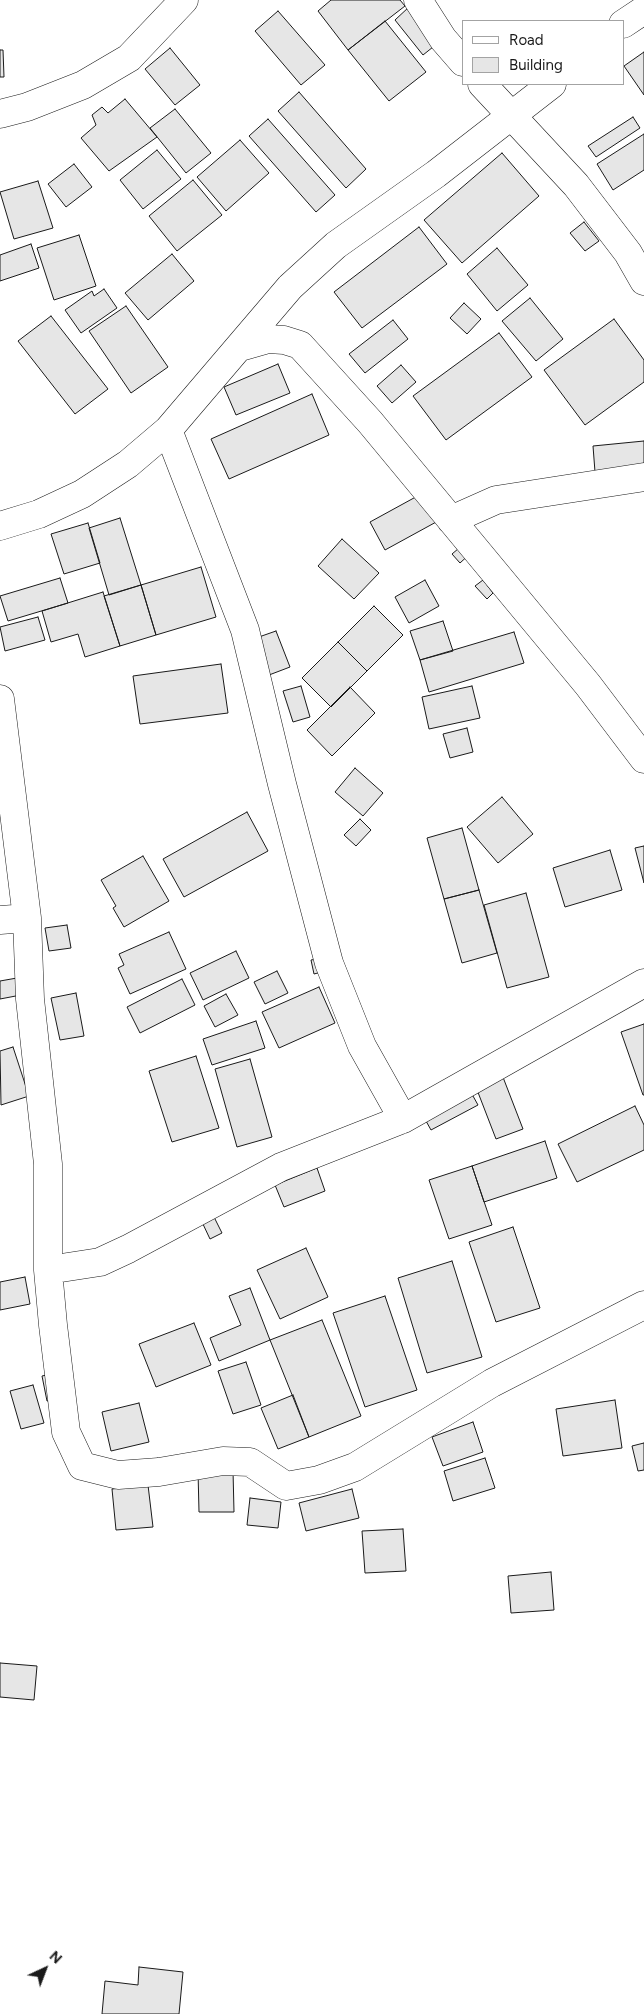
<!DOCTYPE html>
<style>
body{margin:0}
#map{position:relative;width:644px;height:2014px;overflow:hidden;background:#fff;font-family:Figtree,sans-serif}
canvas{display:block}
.legend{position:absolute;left:462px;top:20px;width:162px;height:65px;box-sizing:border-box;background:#fff;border:1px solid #a3a3a3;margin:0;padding:6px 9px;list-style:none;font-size:15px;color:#1a1a1a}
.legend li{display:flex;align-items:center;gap:10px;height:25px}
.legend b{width:25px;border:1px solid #a3a3a3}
.north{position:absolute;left:20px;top:1944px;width:50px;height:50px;-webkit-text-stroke:4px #fff;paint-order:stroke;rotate:43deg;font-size:14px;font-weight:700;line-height:20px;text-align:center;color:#1a1a1a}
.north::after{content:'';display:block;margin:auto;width:18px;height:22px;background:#1a1a1a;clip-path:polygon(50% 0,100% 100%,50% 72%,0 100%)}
</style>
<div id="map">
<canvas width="644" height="2014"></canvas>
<ul class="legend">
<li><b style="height:6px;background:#fff"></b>Road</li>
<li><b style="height:14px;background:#e6e6e6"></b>Building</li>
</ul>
<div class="north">N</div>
</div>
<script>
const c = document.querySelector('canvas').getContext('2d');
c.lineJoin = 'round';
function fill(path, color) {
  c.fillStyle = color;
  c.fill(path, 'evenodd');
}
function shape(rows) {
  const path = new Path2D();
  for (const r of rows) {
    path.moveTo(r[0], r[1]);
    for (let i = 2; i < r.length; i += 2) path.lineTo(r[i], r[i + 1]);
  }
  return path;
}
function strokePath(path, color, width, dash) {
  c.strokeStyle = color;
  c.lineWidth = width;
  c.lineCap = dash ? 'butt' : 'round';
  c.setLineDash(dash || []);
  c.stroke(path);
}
const building = shape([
 [331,0,400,0,405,6,348,50,318,11,331,0],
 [409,7,438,43,423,55,395,20,409,7],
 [278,11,325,65,301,85,255,31,278,11],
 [385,21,426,72,389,101,348,50,385,21],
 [170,48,200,85,175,105,145,69,170,48],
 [0,50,3,50,4,77,0,77,0,50],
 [644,52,644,95,624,66,644,52],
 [299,92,366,169,346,188,278,111,299,92],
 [125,99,157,137,109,171,81,138,96,125,92,115,102,107,108,113,125,99],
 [175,109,211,153,186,173,150,128,175,109],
 [633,117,640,128,596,157,588,146,633,117],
 [268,119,335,195,316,212,249,136,268,119],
 [644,134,644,170,613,190,597,164,644,134],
 [240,140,269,173,226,211,197,177,240,140],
 [157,150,181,179,143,209,120,180,157,150],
 [502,153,539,196,462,263,424,220,502,153],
 [74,164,92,187,66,207,48,184,74,164],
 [193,180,222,215,177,251,149,216,193,180],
 [38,181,53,228,14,239,0,192,38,181],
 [584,222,599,241,585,251,570,233,584,222],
 [419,227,447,264,362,328,334,292,419,227],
 [79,235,96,286,54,300,37,248,79,235],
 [31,244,39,268,0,281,0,255,31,244],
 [497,248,528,285,497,311,467,274,497,248],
 [172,254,194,281,148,320,125,293,172,254],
 [104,289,117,308,81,333,65,310,92,291,94,296,104,289],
 [530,298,563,339,536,361,502,321,530,298],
 [464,303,481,319,467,334,450,318,464,303],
 [126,306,168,367,131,393,89,331,126,306],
 [51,316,108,389,75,414,18,341,51,316],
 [614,319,644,360,644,382,585,425,544,370,614,319],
 [393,320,408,339,365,373,349,354,393,320],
 [499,333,532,377,446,440,413,396,499,333],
 [278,364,290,393,236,415,224,387,278,364],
 [401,365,416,382,392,403,377,386,401,365],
 [312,394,329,435,229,479,211,439,312,394],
 [644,441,644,467,595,472,593,446,644,441],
 [423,493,438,521,385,550,370,522,423,493],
 [120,518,141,585,109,595,89,528,120,518],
 [88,523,100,563,64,574,51,534,88,523],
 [342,539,379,573,354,599,318,566,342,539],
 [465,543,472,552,460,563,452,554,465,543],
 [201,567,216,617,156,635,141,585,201,567],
 [60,578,68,603,8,621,0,596,60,578],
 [425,580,439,606,409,623,395,597,425,580],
 [483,580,493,593,487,599,475,586,483,580],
 [141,585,156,635,120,646,104,596,141,585],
 [103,592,120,646,85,657,78,634,51,642,42,611,103,592],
 [374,606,403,635,367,671,338,642,374,606],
 [38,617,45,640,5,651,0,627,38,617],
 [443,621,453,651,420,660,410,631,443,621],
 [276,631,290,667,269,675,256,638,276,631],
 [514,632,524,663,429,692,420,660,514,632],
 [338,642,367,671,331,707,302,678,338,642],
 [221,664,228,713,140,724,133,676,221,664],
 [301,686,310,717,293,722,283,691,301,686],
 [472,686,480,718,429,729,422,697,472,686],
 [350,687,375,713,332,756,307,730,350,687],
 [467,728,473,752,450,758,443,734,467,728],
 [355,768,383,793,363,816,335,792,355,768],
 [502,797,533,834,498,863,467,827,502,797],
 [247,812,268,851,184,897,163,859,247,812],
 [360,819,371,830,356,846,344,835,360,819],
 [462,828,479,890,444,899,427,838,462,828],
 [644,846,644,883,635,848,644,846],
 [610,850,622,890,565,907,553,868,610,850],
 [143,856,169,901,124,927,113,908,116,906,101,880,143,856],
 [479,890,497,953,462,963,444,899,479,890],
 [526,893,549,977,507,988,484,905,526,893],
 [67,925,71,948,49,951,45,928,67,925],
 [169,932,186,969,130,994,118,968,124,965,119,954,169,932],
 [236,951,249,978,203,1000,190,973,236,951],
 [322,958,325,971,314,974,311,960,322,958],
 [277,971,288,993,265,1004,254,982,277,971],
 [17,978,21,995,0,999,0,981,17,978],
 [182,979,195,1005,140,1033,127,1007,182,979],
 [319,987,335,1023,279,1048,262,1012,319,987],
 [76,993,84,1036,60,1040,51,998,76,993],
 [226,994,238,1015,215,1027,204,1006,226,994],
 [256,1021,265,1048,212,1065,203,1039,256,1021],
 [644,1024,644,1095,643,1095,621,1032,644,1024],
 [13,1047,29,1096,1,1105,0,1051,13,1047],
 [196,1056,219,1128,172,1142,149,1071,196,1056],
 [250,1059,272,1137,237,1147,215,1069,250,1059],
 [501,1072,523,1129,496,1139,474,1082,501,1072],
 [468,1087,478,1105,431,1130,421,1112,468,1087],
 [635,1106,644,1125,644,1150,577,1182,558,1144,635,1106],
 [545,1141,557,1178,484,1202,472,1166,545,1141],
 [472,1166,492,1225,449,1239,429,1180,472,1166],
 [317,1168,325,1191,284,1207,275,1185,317,1168],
 [214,1217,222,1233,210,1239,202,1222,214,1217],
 [513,1227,540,1308,496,1322,469,1242,513,1227],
 [306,1248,328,1297,280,1319,257,1270,306,1248],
 [452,1261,482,1357,427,1373,398,1278,452,1261],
 [25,1277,30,1304,0,1310,0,1282,25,1277],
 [250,1288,270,1340,219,1361,210,1338,241,1325,229,1296,250,1288],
 [385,1296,417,1390,365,1407,333,1313,385,1296],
 [322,1320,361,1416,309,1437,270,1340,322,1320],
 [194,1323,211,1365,156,1387,139,1344,194,1323],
 [246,1362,261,1405,233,1414,218,1371,246,1362],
 [51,1374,56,1400,47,1401,42,1376,51,1374],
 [33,1385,44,1423,21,1429,10,1391,33,1385],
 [293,1395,309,1437,278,1449,261,1408,293,1395],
 [615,1400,622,1448,563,1456,556,1409,615,1400],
 [139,1403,149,1442,111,1451,102,1412,139,1403],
 [473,1422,483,1452,443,1466,432,1437,473,1422],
 [644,1443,644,1470,638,1471,632,1446,644,1443],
 [485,1458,495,1488,453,1501,444,1471,485,1458],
 [233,1470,234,1512,199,1512,198,1471,233,1470],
 [148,1485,153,1527,116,1530,112,1489,148,1485],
 [352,1489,359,1518,306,1531,299,1503,352,1489],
 [250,1498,281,1502,278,1528,247,1525,250,1498],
 [403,1529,406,1571,365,1573,362,1531,403,1529],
 [551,1572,554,1610,511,1613,508,1576,551,1572],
 [0,1663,37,1666,34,1700,0,1697,0,1663],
 [139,1967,183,1972,179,2014,102,2014,105,1981,138,1985,139,1967]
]);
const minor = shape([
 [418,0,443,39,463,62],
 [623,24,644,10],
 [482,84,576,185,628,253,644,281],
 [0,114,27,107,83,85,129,58,184,0],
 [240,347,268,339,284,340,300,345,370,422,588,685,644,759],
 [168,430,245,630,282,784,329,963,362,1046,403,1119],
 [451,520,496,500,644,477],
 [0,526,39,514,82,494,128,464,168,430,290,287,336,245,436,174,552,84],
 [0,699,27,918,30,999,48,1164,48,1270,53,1325,66,1432,82,1466,118,1475,159,1472,223,1461,250,1462,286,1486,319,1480,355,1467,492,1383,644,1305],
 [0,920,27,918],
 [48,1270,100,1262,128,1249,281,1167,403,1119,644,983]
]);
fill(building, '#e6e6e6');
strokePath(building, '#1a1a1a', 1);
strokePath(minor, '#1a1a1a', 29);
strokePath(minor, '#fff', 28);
</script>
